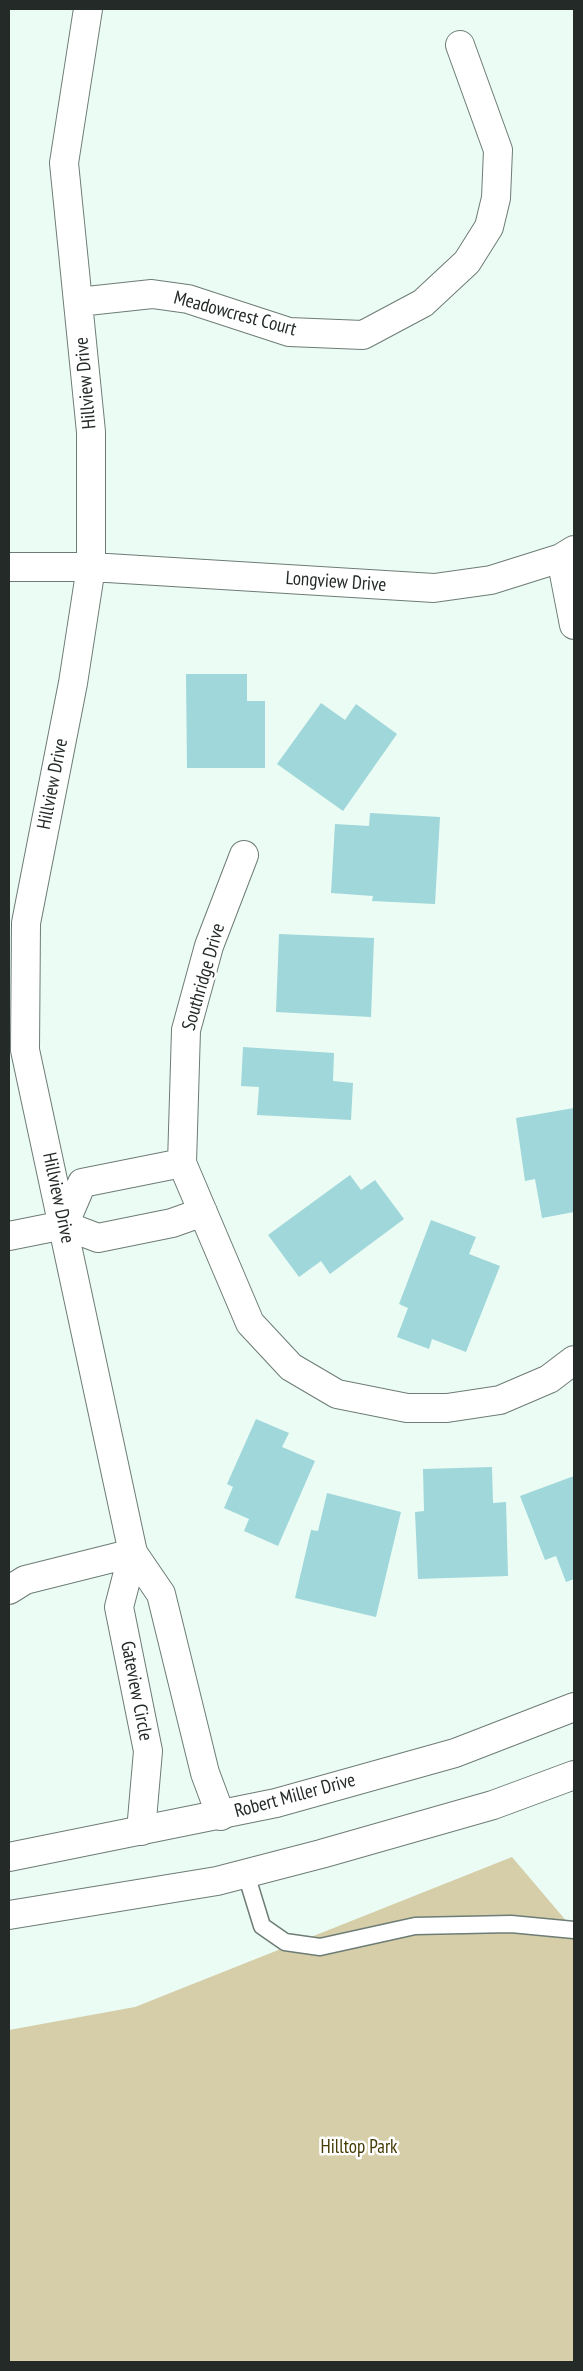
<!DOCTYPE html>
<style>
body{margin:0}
#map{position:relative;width:583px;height:2371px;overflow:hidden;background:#ebfcf4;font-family:"PT Sans Narrow",sans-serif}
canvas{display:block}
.frame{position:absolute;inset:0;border:10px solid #232a27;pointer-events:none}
</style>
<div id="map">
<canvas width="583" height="2371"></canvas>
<div class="frame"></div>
</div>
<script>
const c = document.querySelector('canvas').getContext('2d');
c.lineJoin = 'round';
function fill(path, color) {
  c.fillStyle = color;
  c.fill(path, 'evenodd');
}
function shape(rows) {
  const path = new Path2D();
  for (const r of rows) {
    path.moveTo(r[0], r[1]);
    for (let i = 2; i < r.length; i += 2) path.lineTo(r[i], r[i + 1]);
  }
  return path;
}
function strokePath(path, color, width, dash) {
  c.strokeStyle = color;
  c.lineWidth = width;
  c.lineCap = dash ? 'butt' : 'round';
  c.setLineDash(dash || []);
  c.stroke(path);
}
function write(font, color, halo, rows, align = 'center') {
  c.font = font + ' "PT Sans Narrow",sans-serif';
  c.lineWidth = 5;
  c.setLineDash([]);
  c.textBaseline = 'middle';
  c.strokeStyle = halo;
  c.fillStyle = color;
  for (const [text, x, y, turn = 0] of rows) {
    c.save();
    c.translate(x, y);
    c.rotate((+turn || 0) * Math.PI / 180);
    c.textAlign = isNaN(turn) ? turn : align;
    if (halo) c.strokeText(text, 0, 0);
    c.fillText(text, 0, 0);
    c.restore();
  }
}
const green = shape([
 [512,1857,574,1930,574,2362,9,2362,9,2030,135,2007]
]);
const building = shape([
 [186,674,247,674,247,701,265,701,265,768,187,768],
 [321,703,345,720,356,704,397,734,343,811,277,764],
 [370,813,440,817,435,904,372,901,373,896,331,893,335,824,369,826],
 [279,934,374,938,371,1017,276,1012],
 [243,1047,334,1053,333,1081,353,1083,351,1120,257,1115,259,1087,241,1086],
 [574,1108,574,1212,542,1218,535,1179,525,1181,516,1118],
 [350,1175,361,1190,375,1180,404,1219,330,1274,321,1261,299,1277,268,1235],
 [431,1220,476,1237,469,1254,500,1266,466,1352,432,1339,429,1349,397,1337,408,1308,399,1304],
 [256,1419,289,1433,282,1447,315,1461,278,1546,244,1531,249,1519,224,1508,233,1487,227,1484],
 [492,1467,493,1503,506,1502,508,1576,418,1579,415,1512,424,1511,423,1469],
 [574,1476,574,1579,566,1582,556,1556,545,1560,520,1496],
 [327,1493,401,1512,376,1617,295,1598,311,1530,318,1531]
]);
const service = shape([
 [246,1874,262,1926,285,1942,320,1947,415,1926,511,1924,574,1930]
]);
const minor = shape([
 [88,9,64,163,91,432,91,567,73,683,26,923,25,1050,133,1553,161,1594,205,1773,221,1816],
 [78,302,152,294,188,299,289,332,363,335,423,303,467,262,489,227,496,198,498,150,460,45],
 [561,558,574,625],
 [9,567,91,567,434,588,491,580,561,558,574,550],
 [244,855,209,946,186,1030,182,1163,250,1323,291,1367,337,1394,407,1408,447,1408,500,1400,549,1379,574,1360],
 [64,1225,82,1183,182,1163],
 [64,1225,98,1238,172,1223,203,1212],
 [9,1236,64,1225],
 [133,1553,119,1607,148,1751,141,1831],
 [9,1590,25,1580,133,1553]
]);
const secondary = shape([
 [9,1857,276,1803,455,1753,574,1707],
 [9,1915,217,1881,321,1854,493,1805,574,1775]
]);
const streetNames = [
 ["Meadowcrest Court",235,314,15],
 ["Hillview Drive",86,383,-95],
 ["Longview Drive",336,582,4],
 ["Hillview Drive",53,784,-79],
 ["Southridge Drive",204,977,-74],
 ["Hillview Drive",58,1198,78],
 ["Gateview Circle",136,1691,79],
 ["Robert Miller Drive",295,1796,-15]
];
const parkNames = [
 ["Hilltop Park",359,2148]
];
fill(green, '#d6cea9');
fill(building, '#9fd7da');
strokePath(service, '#6d7c75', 19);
strokePath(minor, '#6d7c75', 30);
strokePath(secondary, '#6d7c75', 30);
strokePath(service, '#fff', 16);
strokePath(minor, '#fff', 28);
strokePath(secondary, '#fff', 28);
write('19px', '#232a27', '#fff', streetNames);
write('19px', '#463b04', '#fff', parkNames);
</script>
